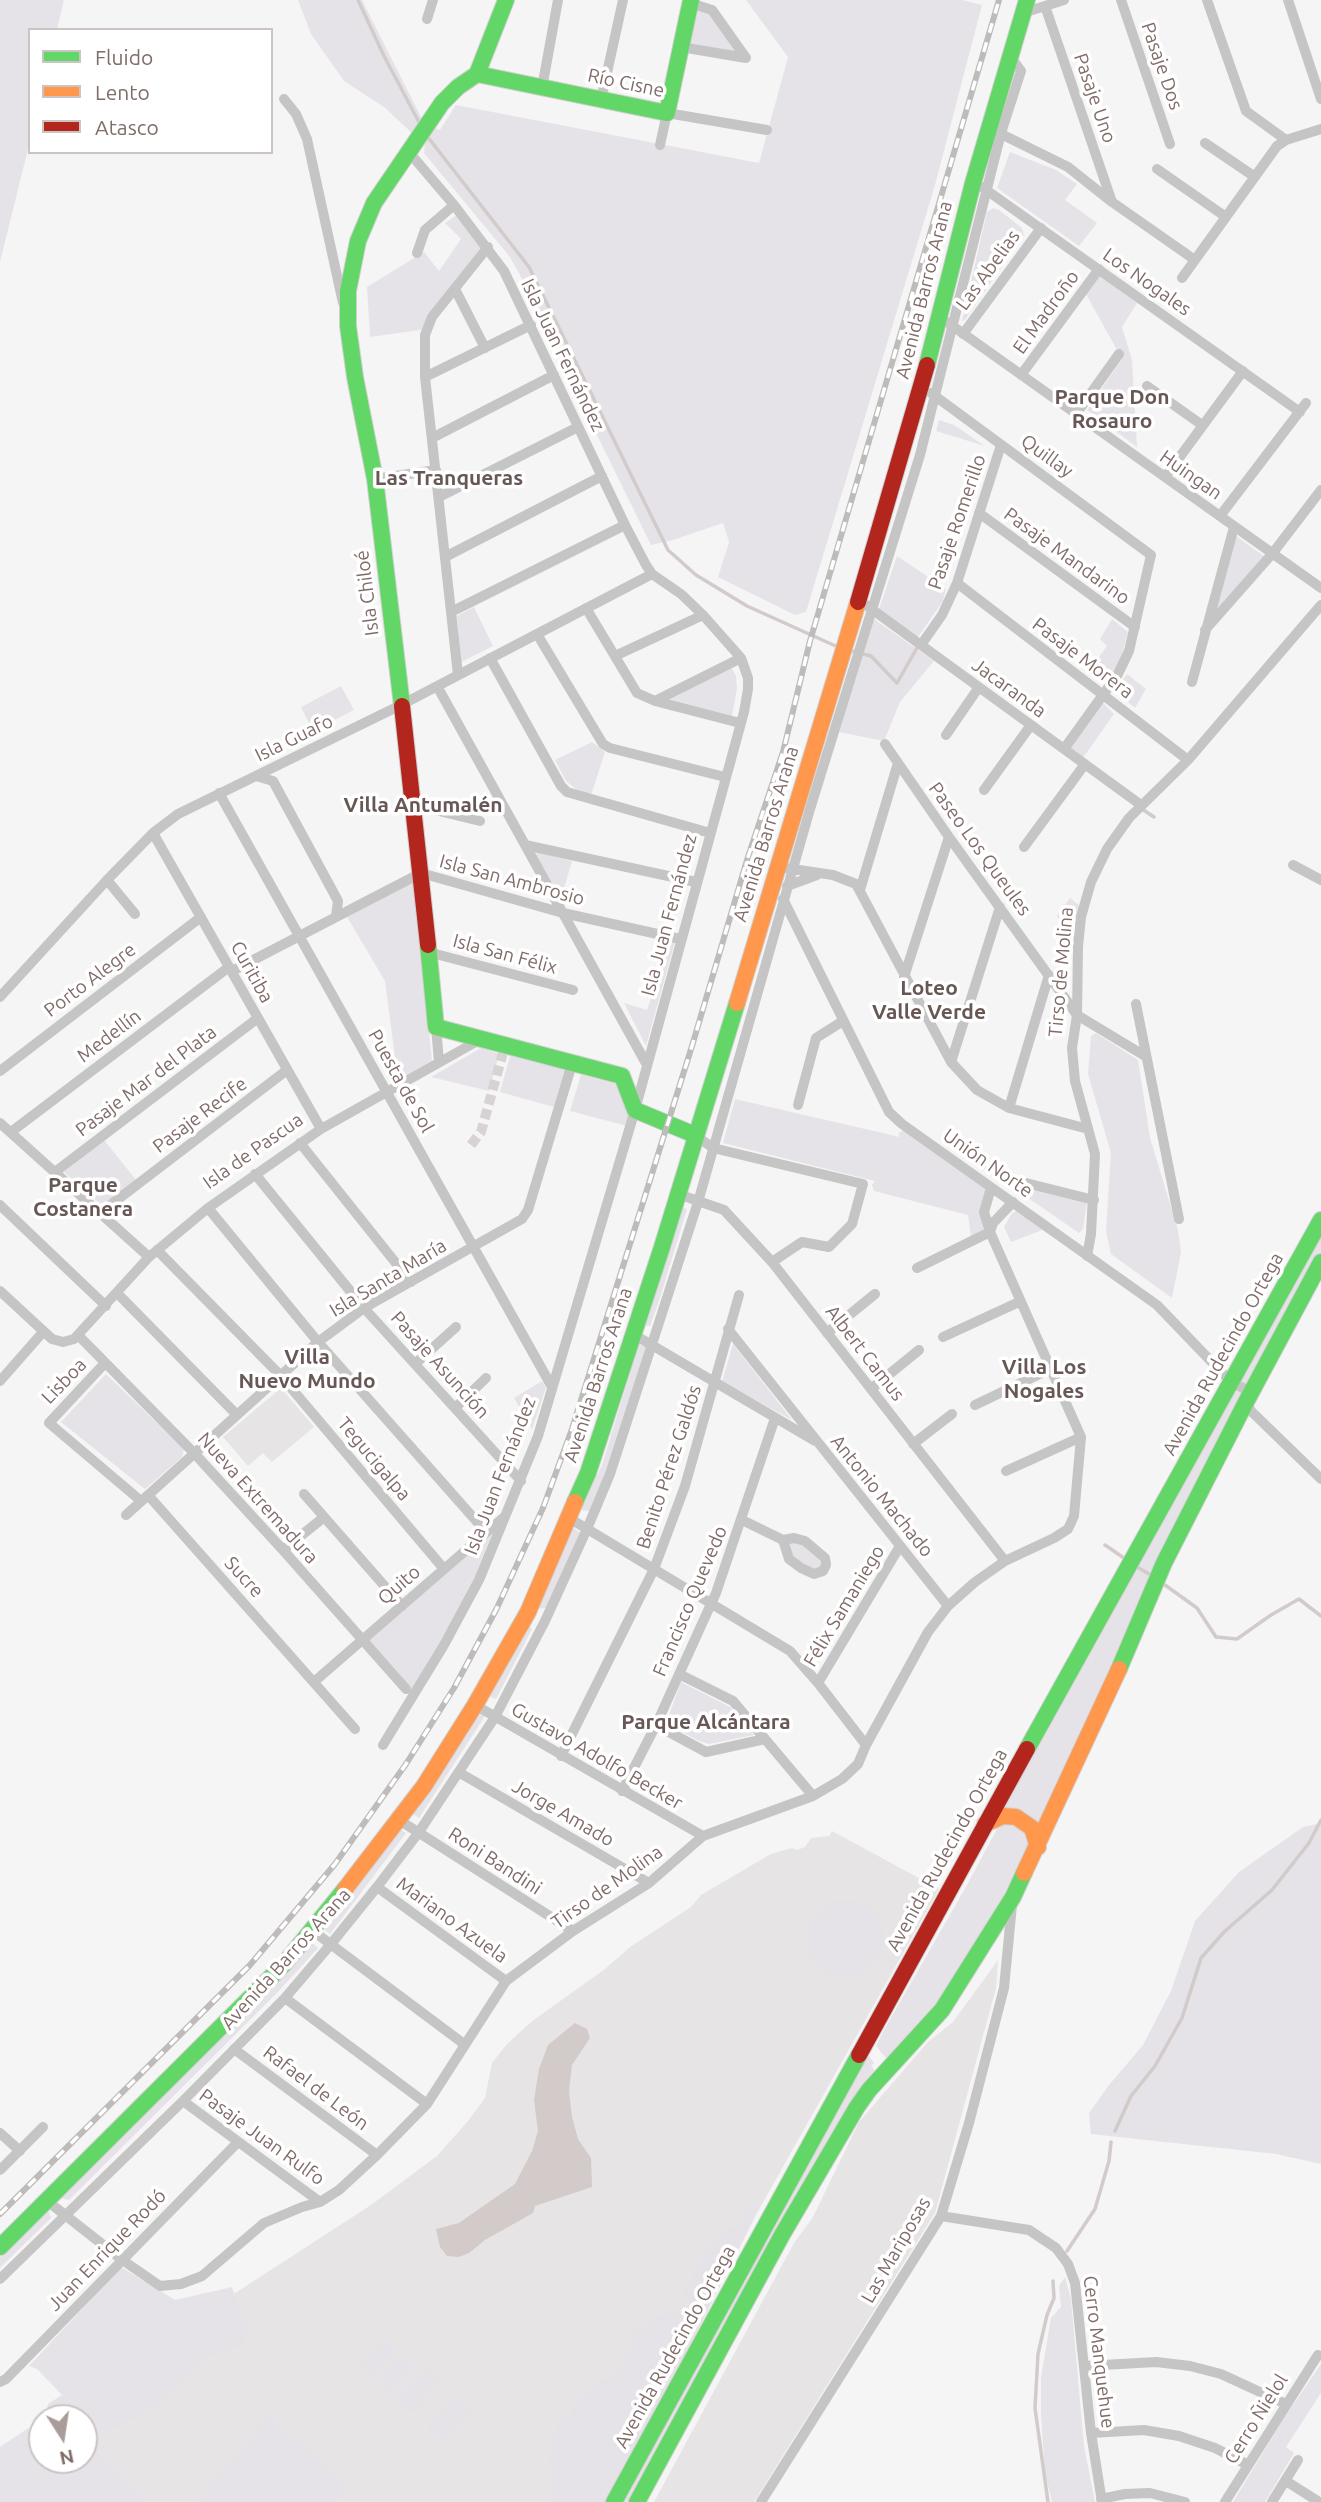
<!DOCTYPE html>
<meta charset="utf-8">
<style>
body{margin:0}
#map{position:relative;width:1321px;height:2502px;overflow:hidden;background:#f5f5f5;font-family:Ubuntu,sans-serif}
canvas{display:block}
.legend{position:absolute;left:28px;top:28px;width:245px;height:126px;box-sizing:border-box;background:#fff;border:2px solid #ccc4c3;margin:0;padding:9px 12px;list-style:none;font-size:21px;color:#806c69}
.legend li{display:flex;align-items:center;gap:14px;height:35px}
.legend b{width:35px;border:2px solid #ccc4c3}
.north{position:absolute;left:28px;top:2404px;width:70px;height:70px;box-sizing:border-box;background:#fff;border:2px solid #ccc4c3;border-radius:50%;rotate:168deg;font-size:19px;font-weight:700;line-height:28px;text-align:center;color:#806c69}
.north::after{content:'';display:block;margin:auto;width:24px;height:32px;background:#a99c9a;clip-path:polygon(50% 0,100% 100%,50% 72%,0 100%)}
</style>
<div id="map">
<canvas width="1321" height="2502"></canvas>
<ul class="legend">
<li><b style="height:9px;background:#63d668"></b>Fluido</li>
<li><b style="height:9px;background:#ff974d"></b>Lento</li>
<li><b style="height:9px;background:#b3261e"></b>Atasco</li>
</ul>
<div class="north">N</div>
</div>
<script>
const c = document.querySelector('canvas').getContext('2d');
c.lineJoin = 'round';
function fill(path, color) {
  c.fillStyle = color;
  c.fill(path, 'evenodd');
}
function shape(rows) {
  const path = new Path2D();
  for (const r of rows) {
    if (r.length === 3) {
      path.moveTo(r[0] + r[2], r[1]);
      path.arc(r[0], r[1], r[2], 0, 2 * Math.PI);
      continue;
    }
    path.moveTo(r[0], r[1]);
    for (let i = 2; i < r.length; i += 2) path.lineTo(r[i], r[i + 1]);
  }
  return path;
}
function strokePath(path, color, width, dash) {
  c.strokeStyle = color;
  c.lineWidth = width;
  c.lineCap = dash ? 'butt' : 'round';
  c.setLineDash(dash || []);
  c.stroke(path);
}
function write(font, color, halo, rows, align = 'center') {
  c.font = font + ' Ubuntu,sans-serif';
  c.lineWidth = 7;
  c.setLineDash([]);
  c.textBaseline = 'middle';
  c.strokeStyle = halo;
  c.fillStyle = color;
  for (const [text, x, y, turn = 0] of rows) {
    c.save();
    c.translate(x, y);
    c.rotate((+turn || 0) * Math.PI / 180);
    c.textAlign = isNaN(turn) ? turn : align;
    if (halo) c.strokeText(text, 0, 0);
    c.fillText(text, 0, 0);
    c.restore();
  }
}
const built = shape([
 [281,1388,314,1427,272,1462,263,1453,248,1466,223,1437],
 [832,1831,939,1889,752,2222,662,2401,605,2502,140,2502,84,2449,84,2418,69,2418,223,2301,371,2205,437,2156,468,2121,485,2098,492,2063,507,2044,531,2022,605,1969,630,1947,691,1907,701,1895,771,1854,792,1848,797,1850,805,1847,811,1838,829,1836],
 [998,1960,996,1988,935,2213,754,2502,654,2502,794,2243,813,2217,859,2122,928,2042,953,2022]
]);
const green = shape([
 [0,0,64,0,57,30,30,30,30,141,0,262],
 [298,0,362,0,423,121,413,134,384,107,344,81,311,34],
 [746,0,962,0,982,5,935,185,806,612,795,615,718,577,729,542,723,523,673,540,651,545,593,427,556,341,510,257,424,153,425,143,435,128,440,130,456,105,759,163,788,57],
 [694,9,709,14,736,52,687,43],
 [1010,152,1056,170,1077,184,1065,200,1097,223,1079,246,997,188],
 [993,208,999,210,1022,228,1024,235,965,320,962,321,987,212],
 [457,215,484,249,427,329,370,337,367,287,424,252,439,271,461,239,445,223],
 [1100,276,1137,303,1122,327,1132,360,1137,447,1087,410,1122,359,1086,294],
 [939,420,954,425,985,446,936,431],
 [1236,536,1264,556,1218,609,1216,607],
 [897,556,946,589,943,601,918,637,879,609],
 [474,607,493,646,461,662,457,616],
 [874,619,934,661,900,702,884,741,839,732],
 [1112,619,1128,632,1119,666,1107,681,1090,669,1107,646,1100,639],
 [731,667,736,676,737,688,732,716,669,700],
 [1127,674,1146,689,1135,708,1115,691],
 [341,686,354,710,313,731,301,707],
 [1102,702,1114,714,1082,759,1069,750],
 [592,742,605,752,591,795,576,789,566,781,555,760],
 [537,852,572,861,561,899,536,856],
 [414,881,432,1061,398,1080,385,981,347,917],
 [1070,898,1081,907,1077,942,1057,916],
 [670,941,675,942,646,1046,624,1003,647,1010],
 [1096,1033,1138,1060,1150,1138,1178,1230,1181,1252,1172,1298,1111,1254,1106,1231,1111,1153,1088,1074,1091,1036],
 [481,1048,499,1054,489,1091,431,1077],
 [510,1056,566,1070,554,1107,500,1092],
 [581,1075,617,1084,632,1109,627,1126,570,1111],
 [735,1099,900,1137,898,1133,905,1130,986,1188,981,1212,984,1232,971,1238,968,1215,874,1191,872,1185,875,1181,723,1143],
 [104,1140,137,1181,102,1206,64,1172],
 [972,1162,1019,1175,1018,1182,1087,1202,1083,1229,1079,1233,1021,1193],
 [680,1206,687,1209,660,1298,650,1326,644,1325],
 [1017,1211,1045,1229,1011,1242,1004,1227,1012,1213],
 [1321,1231,1321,1255,1042,1832,999,1811],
 [639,1344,646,1347,611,1458,590,1511,580,1510,602,1465],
 [733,1344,792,1420,722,1382],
 [106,1374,184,1449,182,1457,145,1489,61,1422],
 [542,1381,546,1388,532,1429,514,1398],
 [572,1527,581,1533,546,1608,536,1609],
 [493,1531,467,1597,412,1689,369,1640],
 [794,1542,803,1544,819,1557,821,1567,814,1570,792,1557,787,1543],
 [526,1621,532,1629,496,1699,487,1696],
 [681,1682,730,1707,754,1735,709,1744,699,1741,666,1723],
 [477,1712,485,1716,419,1818,410,1812],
 [1321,1823,1321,2164,1276,2154,1091,2134,1089,2113,1109,2085,1143,2045,1171,1991,1195,1921,1239,1872,1303,1827],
 [1007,1824,1023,1830,1030,1842,994,1915,947,1992,890,2058,885,2057,876,2046,884,2030,967,1885,998,1827],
 [396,1827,406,1833,330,1934,321,1927],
 [845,1939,39],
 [310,1941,318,1948,277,1993,69,2200,60,2198,120,2136,264,1995],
 [867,2053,874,2063,871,2066,876,2072,631,2502,620,2502],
 [754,2205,758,2206,754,2219,662,2401,604,2502,548,2502,556,2491,549,2463,553,2439,558,2425,571,2415,577,2399,585,2391,617,2372,630,2353,631,2334,660,2315,679,2312,689,2306,687,2299,682,2296,708,2248,717,2238,740,2223,746,2212],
 [48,2210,51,2218,0,2268,0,2257],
 [121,2267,175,2300,232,2287,247,2330,243,2346,210,2355,151,2409,86,2443,148,2502,0,2502,0,2447,27,2429,42,2422,42,2460,84,2460,84,2418,45,2418,48,2404,62,2395,37,2369,29,2366],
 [1065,2277,1071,2299,1084,2446,1095,2502,1052,2502,1045,2473,1041,2417,1041,2377,1051,2318,1061,2307,1059,2286],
 [386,2339,397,2350,371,2376,360,2366],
 [403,2357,414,2367,388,2393,378,2383],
 [1321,2364,1321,2393,1286,2447,1294,2453,1265,2502,1233,2502,1284,2418],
 [424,2369,439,2383,410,2414,394,2399],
 [455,2397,472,2412,444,2442,427,2427],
 [270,2417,348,2488,335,2502,196,2502]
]);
const water = shape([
 [575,2023,587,2029,590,2038,572,2065,569,2091,572,2117,578,2139,591,2158,592,2187,535,2206,533,2213,485,2240,469,2253,459,2257,447,2256,440,2247,436,2229,459,2223,515,2184,532,2151,538,2131,534,2100,539,2069,548,2045]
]);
const stream = shape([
 [358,0,384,56,421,126],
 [427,136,529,267,668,550,696,575,747,606,840,648],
 [848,650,871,656,897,683,918,646],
 [1142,809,1154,817],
 [1105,1545,1124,1558],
 [1137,1567,1149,1574],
 [1165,1585,1197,1608,1216,1637,1237,1639,1271,1615,1299,1599,1321,1616],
 [1115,2131,1131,2096,1155,2066,1182,2018,1201,1958,1224,1932,1272,1890,1309,1843,1321,1820],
 [1067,2251,1095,2209,1109,2161,1111,2142],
 [1048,2502,1035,2408,1038,2354,1047,2315,1054,2298,1053,2281]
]);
const streetTunnel = shape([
 [471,1145,481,1132,505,1045]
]);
const street = shape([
 [1121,0,1170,144],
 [1207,0,1246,111,1286,140],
 [1288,0,1321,99],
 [1045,6,1112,202],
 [1023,13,1064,0],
 [427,19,433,0],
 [681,47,746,58,712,10,690,3],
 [542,88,558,0],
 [284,99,296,114,307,139,343,303],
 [601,100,623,0],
 [995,131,1068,167,1112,202,1195,260],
 [1205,143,1255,177],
 [660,145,667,113,767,130],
 [1157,169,1226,217],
 [982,187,1300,412],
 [417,253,425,230,454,205],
 [1182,278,1277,146,1286,140,1321,129],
 [455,289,485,348],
 [947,322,1321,588],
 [963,334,1041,228],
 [1021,375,1099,269],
 [425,377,531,325],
 [1147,386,1202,425],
 [931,393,1151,555,1129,651,1118,674,1064,749],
 [1076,414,1119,354],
 [432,438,554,375],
 [1165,477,1243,371],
 [375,479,436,470],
 [439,497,578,427],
 [979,513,1135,627],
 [1220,516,1306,403],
 [445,557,602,476],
 [957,583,1188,760],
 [866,605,1141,805],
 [586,608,637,693,655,701,740,723],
 [451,612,625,525],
 [1205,630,1272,554,1321,490],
 [537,634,603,744,610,748,725,777],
 [921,645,942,615,957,583,1001,445],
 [615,656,703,615],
 [490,658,561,786,567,792,710,833],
 [458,675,425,377,425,335,432,317,488,247],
 [1192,682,1234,527],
 [437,686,647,1065],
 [655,701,741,658],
 [946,735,979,687],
 [885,744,949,837,1077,1015,1145,1056],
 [256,776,273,781,338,901,336,916],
 [984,790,1031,725],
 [219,793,552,1387],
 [414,805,480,821],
 [153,833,321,1129],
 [525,845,696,882],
 [1024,847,1085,764],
 [1293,865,1321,880],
 [785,868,833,875,856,884,951,1062,977,1090,1009,1108,1088,1129],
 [107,880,135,914],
 [787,886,817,875],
 [860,890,898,763],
 [783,899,889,1112,902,1124,1157,1305,1231,1382,1251,1392],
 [428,952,573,990],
 [232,971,421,873,563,913,680,939],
 [904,977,949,837],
 [0,997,107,880,153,833,178,814,401,705,652,574],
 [1136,1004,1179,1219],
 [436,1027,439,1062],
 [951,1062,1000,907],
 [0,1071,201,917],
 [798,1105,816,1038,843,1021],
 [1009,1108,1049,975],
 [0,1123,149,1257],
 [11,1132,229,967],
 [695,1135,713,1148,863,1184,852,1224,829,1247,802,1242,772,1262],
 [300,1143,411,1282],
 [55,1172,258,1018],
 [255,1174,364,1308,521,1481],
 [1022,1182,1094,1200],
 [678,1194,724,1210,772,1262,1005,1561],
 [0,1205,106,1306],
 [208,1208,318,1342,486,1532],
 [100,1213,287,1070],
 [990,1232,993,1223,1013,1202],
 [157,1250,281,1376,444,1569],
 [1087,1256,1091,1234,1095,1154,1075,1081,1072,1048,1077,1015,1078,946,1081,917,1091,882,1107,849,1129,818,1188,760,1321,605],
 [917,1268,990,1232],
 [0,1291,52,1339,63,1342,74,1339,149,1257,208,1208,321,1129,481,1039],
 [117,1293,237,1415],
 [728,1329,948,1606],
 [827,1333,875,1294],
 [633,1334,815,1441],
 [79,1336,194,1453,283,1550,406,1689],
 [943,1337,1019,1302],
 [105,1363,49,1423,141,1501],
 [415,1364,456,1327],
 [0,1381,43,1332],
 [871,1389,919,1350],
 [1246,1402,1251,1411,1321,1479],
 [975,1405,1050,1369],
 [455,1408,486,1378],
 [913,1444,952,1414],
 [1006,1471,1081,1437],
 [304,1494,402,1606],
 [148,1495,355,1729],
 [126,1515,318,1342,364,1308,522,1219,528,1210,572,1064],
 [569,1518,790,1651,818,1683,866,1745],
 [742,1520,783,1540,789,1559,801,1568,814,1574,823,1571,826,1565,825,1558,805,1541,794,1538,783,1540],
 [283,1550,323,1518],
 [679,1674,733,1701,813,1796],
 [315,1681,503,1518],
 [818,1683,900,1546],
 [475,1705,703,1836],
 [656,1725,706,1752,765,1739],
 [383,1745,444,1645,479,1580,538,1436,635,1110,744,712,748,689,748,678,741,658,703,615,681,594,652,574,646,565,625,525,504,271,454,205,408,151],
 [561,1756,654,1569,685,1486,739,1295],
 [460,1773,649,1883],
 [622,1791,656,1725,716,1593,775,1418],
 [399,1820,573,1931],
 [377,1887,506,1981],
 [313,1931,464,2044],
 [285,1998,427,2104],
 [234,2049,377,2155],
 [183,2101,320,2202],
 [0,2133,20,2151],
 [0,2170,43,2127],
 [46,2200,121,2259,160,2286,181,2284,202,2276,264,2223,302,2207,320,2202,339,2190,377,2155,427,2104,506,1981,573,1931,649,1883,703,1836,813,1796,842,1779,858,1764,866,1745,928,1632,948,1606,975,1582,1005,1561,1054,1538,1068,1529,1074,1516,1081,1437,990,1232,984,1212,991,1188],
 [941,2216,1029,2230,1056,2248,1068,2264,1075,2283,1091,2433,1102,2502],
 [0,2279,183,2101,285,1998,331,1944,377,1887,419,1832,495,1717,545,1621,587,1529,610,1474,698,1202,810,809,920,455,1001,133,1021,71,1010,56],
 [1085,2366,1156,2362,1190,2366,1221,2374,1286,2404],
 [0,2382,6,2379,238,2142],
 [1091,2433,1144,2430,1179,2436,1215,2448,1248,2465],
 [1286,2481,1319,2502],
 [1101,2499,1125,2494,1150,2493,1185,2502],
 [761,2502,941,2216,969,2123,1004,1988,1012,1905],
 [1225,2502,1318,2355],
 [1272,2502,1298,2460]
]);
const fast = shape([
 [477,74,667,113,691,0],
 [927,365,973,183,1027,0],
 [402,706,375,479,355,377,348,326,348,291,358,241,374,203,442,103,458,87,477,74,506,0],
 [428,945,436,1027,622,1076,635,1110,695,1135],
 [575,1502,588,1473,662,1247,737,1003],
 [1119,1669,1164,1563,1246,1402,1321,1262],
 [1027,1749,1321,1220],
 [0,2247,284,1964,345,1889],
 [614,2502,859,2055],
 [637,2502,782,2235,857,2107,869,2090,942,2010,1013,1897,1024,1873]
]);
const slow = shape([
 [737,1003,858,602],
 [985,1824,1003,1816,1016,1817,1032,1828,1038,1847],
 [1024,1873,1119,1669],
 [345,1889,424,1786,475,1705,528,1612,575,1502]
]);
const jam = shape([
 [858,602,927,365],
 [402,706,428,945],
 [859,2055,1027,1749]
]);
const rail = shape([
 [0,2214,250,1965,335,1864,406,1764,454,1688,496,1610,543,1508,572,1429,692,1046,747,860,783,752,810,641,999,0]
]);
const streetNames = [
 ["Pasaje Dos",1162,66,71],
 ["Río Cisne",626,83,12],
 ["Pasaje Uno",1095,98,71],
 ["Las Abelias",988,270,-54],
 ["Los Nogales",1147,282,35],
 ["Avenida Barros Arana",924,290,-76],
 ["El Madroño",1046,312,-54],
 ["Isla Juan Fernández",563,355,64],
 ["Quillay",1047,456,36],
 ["Huingan",1191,475,35],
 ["Pasaje Romerillo",957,522,-71],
 ["Pasaje Mandarino",1067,556,36],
 ["Isla Chiloé",367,593,-97],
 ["Pasaje Morera",1083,658,37],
 ["Jacaranda",1009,688,36],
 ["Isla Guafo",294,738,-26],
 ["Avenida Barros Arana",766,834,-73],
 ["Paseo Los Queules",980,849,54],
 ["Isla San Ambrosio",512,880,15],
 ["Isla Juan Fernández",669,915,-75],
 ["Isla San Félix",505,954,15],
 ["Curitiba",252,972,61],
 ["Tirso de Molina",1061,972,-85],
 ["Porto Alegre",90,980,-37],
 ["Medellín",109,1036,-37],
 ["Pasaje Mar del Plata",146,1081,-37],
 ["Puesta de Sol",401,1081,61],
 ["Pasaje Recife",200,1115,-37],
 ["Isla de Pascua",253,1151,-35],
 ["Unión Norte",988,1163,35],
 ["Isla Santa María",388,1278,-31],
 ["Albert Camus",865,1353,52],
 ["Avenida Rudecindo Ortega",1223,1354,-61],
 ["Pasaje Asunción",440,1365,48],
 ["Avenida Barros Arana",598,1375,-72],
 ["Lisboa",64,1381,-46],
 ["Tegucigalpa",374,1459,50],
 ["Benito Pérez Galdós",669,1467,-72],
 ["Isla Juan Fernández",500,1476,-69],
 ["Antonio Machado",882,1496,51],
 ["Nueva Extremadura",258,1498,48],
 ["Sucre",244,1577,48],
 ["Quito",399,1585,-41],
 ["Francisco Quevedo",690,1601,-67],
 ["Félix Samaniego",844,1606,-59],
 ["Gustavo Adolfo Becker",597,1756,30],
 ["Jorge Amado",563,1813,30],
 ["Avenida Rudecindo Ortega",947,1850,-61],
 ["Roni Bandini",495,1861,33],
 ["Tirso de Molina",607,1887,-35],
 ["Mariano Azuela",452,1920,36],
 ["Avenida Barros Arana",286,1959,-48],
 ["Rafael de León",316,2088,37],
 ["Pasaje Juan Rulfo",262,2137,36],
 ["Juan Enrique Rodó",107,2250,-46],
 ["Las Mariposas",896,2250,-60],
 ["Avenida Rudecindo Ortega",675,2347,-61],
 ["Cerro Manquehue",1099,2352,83],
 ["Cerro Ñielol",1256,2419,-58]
];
const neighbourhoodNames = [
 ["Parque Don",1112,397],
 ["Rosauro",1112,421],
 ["Las Tranqueras",449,478],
 ["Villa Antumalén",423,805],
 ["Loteo",929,988],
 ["Valle Verde",929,1012],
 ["Parque",83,1185],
 ["Costanera",83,1209],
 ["Villa",307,1357],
 ["Nuevo Mundo",307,1381],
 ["Villa Los",1044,1367],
 ["Nogales",1044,1391],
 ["Parque Alcántara",706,1722]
];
fill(built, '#e6e4e5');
fill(green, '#e5e3e7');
fill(water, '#d3caca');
strokePath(stream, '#d3caca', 3.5);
strokePath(streetTunnel, '#d8d3d2', 10, [10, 5]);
strokePath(fast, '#d1d0d0', 18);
strokePath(slow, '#d1d0d0', 18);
strokePath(jam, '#d1d0d0', 18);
strokePath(street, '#c6c5c5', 10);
strokePath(fast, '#63d668', 16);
strokePath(slow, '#ff974d', 16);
strokePath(jam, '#b3261e', 16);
strokePath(rail, '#bebbba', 6);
strokePath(rail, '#fff', 3.5, [10]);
write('19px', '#806c69', '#fff', streetNames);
write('bold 21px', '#675856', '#fff', neighbourhoodNames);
</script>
